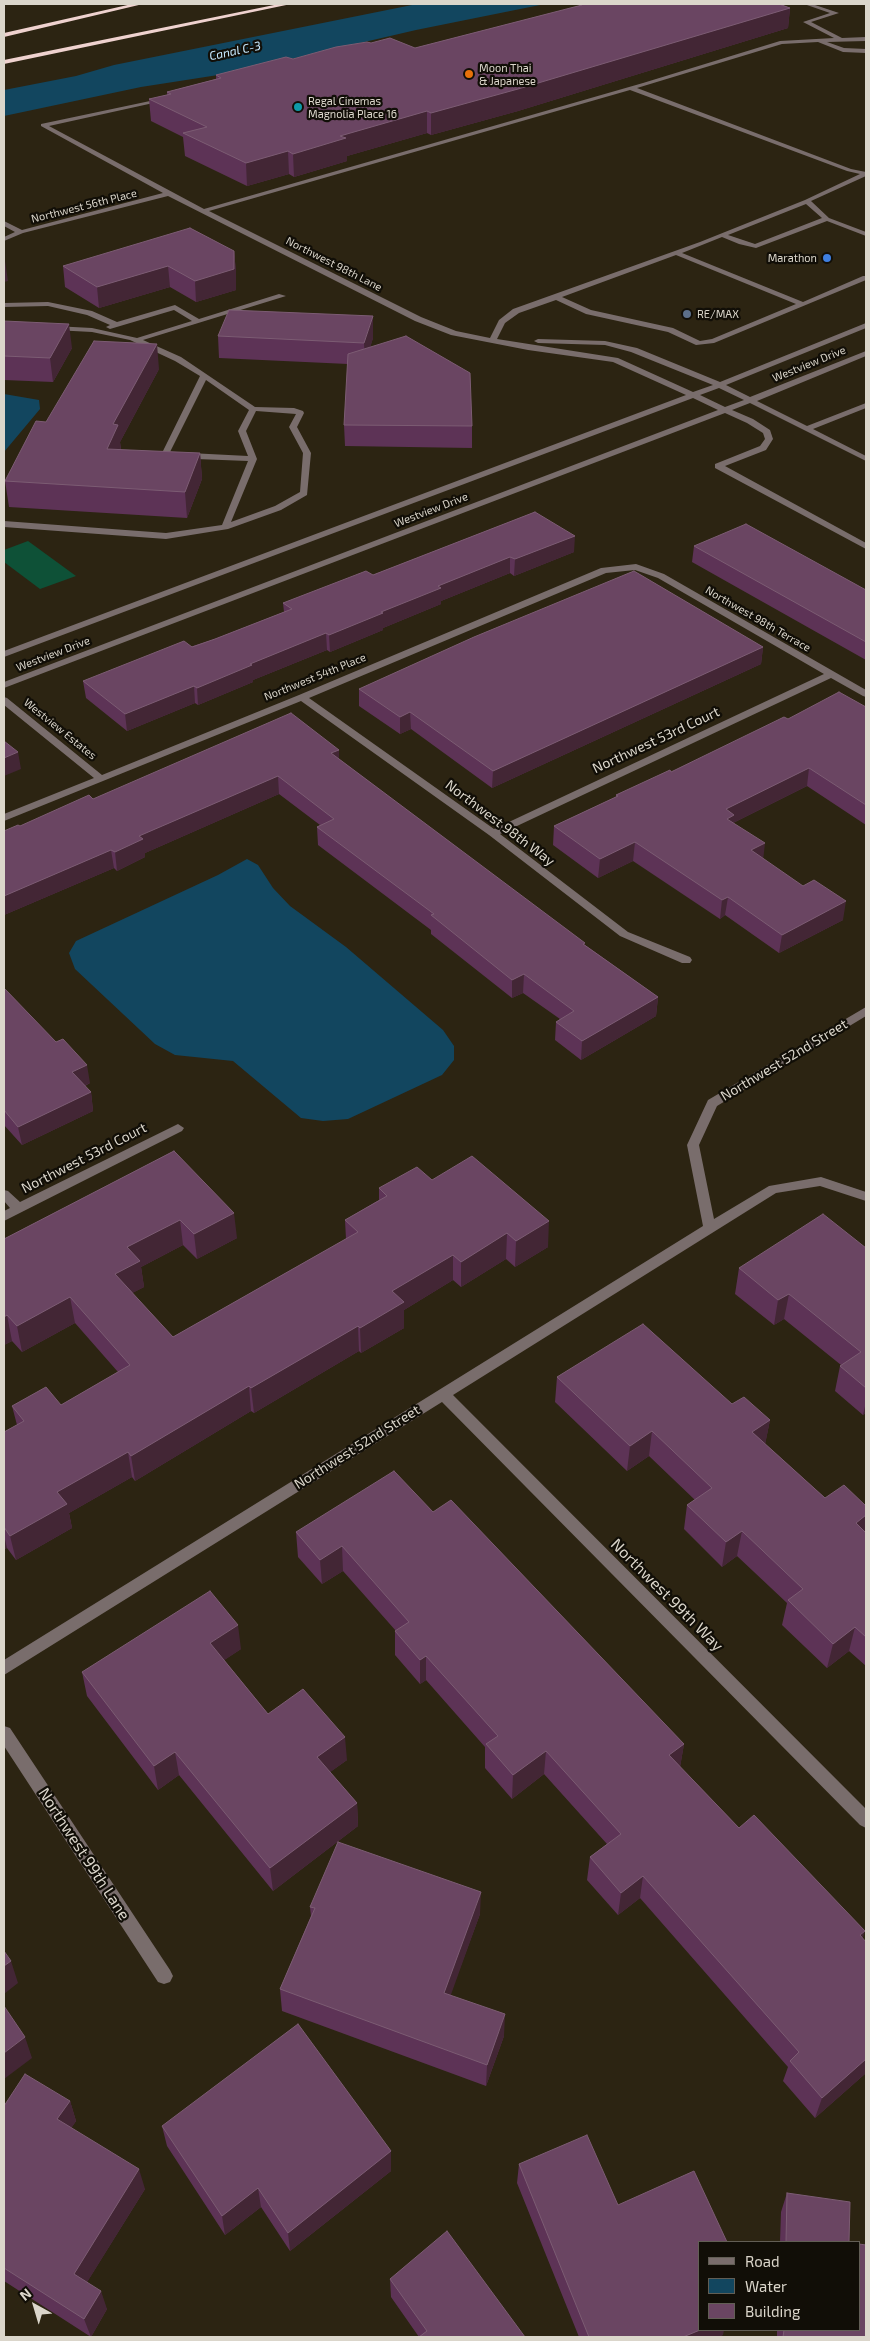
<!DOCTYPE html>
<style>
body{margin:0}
#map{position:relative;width:870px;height:2341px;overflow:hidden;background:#2c2412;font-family:"Exo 2",sans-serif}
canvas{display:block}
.frame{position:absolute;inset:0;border:5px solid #dbd6cb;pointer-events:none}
.legend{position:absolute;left:698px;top:2241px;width:162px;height:90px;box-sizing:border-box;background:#110e07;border:1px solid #625e55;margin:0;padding:6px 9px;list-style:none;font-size:15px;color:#dbd6cb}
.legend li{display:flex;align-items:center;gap:10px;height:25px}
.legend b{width:25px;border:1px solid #625e55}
.north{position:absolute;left:10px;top:2281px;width:50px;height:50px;-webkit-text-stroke:4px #110e07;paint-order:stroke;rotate:321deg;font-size:14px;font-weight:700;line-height:20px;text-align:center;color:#dbd6cb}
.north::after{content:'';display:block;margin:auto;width:18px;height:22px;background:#dbd6cb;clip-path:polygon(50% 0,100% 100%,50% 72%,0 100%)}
</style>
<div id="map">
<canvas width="870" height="2341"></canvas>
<div class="frame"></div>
<ul class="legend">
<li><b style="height:6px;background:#796d6c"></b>Road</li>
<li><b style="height:14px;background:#12465f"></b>Water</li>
<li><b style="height:14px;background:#6a4562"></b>Building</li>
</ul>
<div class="north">N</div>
</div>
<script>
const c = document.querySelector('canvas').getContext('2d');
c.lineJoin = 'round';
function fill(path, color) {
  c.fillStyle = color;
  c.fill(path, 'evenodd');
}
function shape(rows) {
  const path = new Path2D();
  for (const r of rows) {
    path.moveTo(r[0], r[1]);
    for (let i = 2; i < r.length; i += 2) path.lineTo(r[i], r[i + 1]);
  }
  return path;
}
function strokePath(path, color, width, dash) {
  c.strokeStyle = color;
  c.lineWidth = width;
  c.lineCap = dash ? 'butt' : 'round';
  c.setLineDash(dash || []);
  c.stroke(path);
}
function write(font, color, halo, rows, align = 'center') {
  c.font = font + ' "Exo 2",sans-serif';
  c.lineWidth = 4.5;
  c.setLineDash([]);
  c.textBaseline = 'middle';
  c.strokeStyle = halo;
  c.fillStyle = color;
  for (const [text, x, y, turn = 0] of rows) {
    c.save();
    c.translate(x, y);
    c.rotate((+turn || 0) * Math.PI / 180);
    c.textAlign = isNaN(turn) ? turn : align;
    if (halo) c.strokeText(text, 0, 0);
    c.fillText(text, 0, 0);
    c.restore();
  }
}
const green = shape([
 [28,541,76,576,40,589,4,562,4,550]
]);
const water = shape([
 [417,4,545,4,416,30,231,73,141,87,4,116,4,90,76,76,114,65],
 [4,394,39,400,40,409,4,452],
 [247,859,258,865,273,888,290,906,346,947,443,1030,454,1046,454,1060,442,1075,348,1119,323,1121,301,1118,233,1061,175,1055,155,1044,75,969,69,953,76,941,218,875]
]);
const minor = shape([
 [804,4,812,4,839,13,811,22,842,38,866,37,866,41,827,42,844,48,866,49,866,53,843,52,818,42,782,44,637,88,851,169,866,172,866,176,811,201,829,218,866,232,866,236,827,221,756,248,739,244,722,237,682,253,803,302,863,276,866,276,866,280,714,343,696,345,668,332,586,314,556,300,519,313,505,323,497,339,618,358,693,392,713,385,631,352,605,345,538,343,534,341,538,339,605,341,637,348,720,382,866,323,866,328,726,385,750,397,866,351,866,356,757,401,807,426,866,403,866,408,813,429,866,456,866,461,750,403,732,410,753,419,770,430,773,439,766,450,725,466,866,543,866,549,715,468,715,464,760,446,765,439,763,433,747,423,725,413,4,688,4,682,718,410,693,398,4,657,4,651,686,395,613,362,528,350,451,335,415,321,168,196,23,233,4,241,4,237,15,232,4,226,4,221,22,230,163,193,41,126,41,124,169,97,167,100,49,126,204,209,643,83,780,41,834,38,803,22,830,13,804,4],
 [630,90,847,171,860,174,805,200,700,242,513,309,499,320,490,338,456,331,421,317,209,211,630,90],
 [806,204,822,218,755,244,728,235,806,204],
 [676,255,796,304,712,339,700,341,673,328,591,310,562,297,676,255],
 [719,388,744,400,725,407,700,395,719,388],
 [279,294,286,296,143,340,181,357,255,407,294,408,303,411,304,413,297,427,311,453,307,495,281,510,228,529,166,539,4,527,4,521,166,533,222,525,248,461,170,458,162,453,200,376,175,361,130,340,92,332,54,330,50,328,54,326,92,328,137,338,192,321,174,310,110,329,106,327,110,325,87,315,48,306,4,307,4,303,48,302,92,311,117,322,175,305,199,319,279,294],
 [206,380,249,410,238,431,248,456,170,452,206,380],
 [256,411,296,414,289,427,303,453,300,492,275,506,231,522,257,459,246,431,256,411],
 [636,564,664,574,866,690,866,697,863,696,831,678,500,834,628,932,690,957,692,960,690,963,682,963,620,936,489,835,301,701,4,821,4,814,94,778,4,705,4,697,7,698,102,775,299,695,601,568,636,564],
 [635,570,658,578,824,674,494,829,309,698,606,573,635,570],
 [866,1007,866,1016,717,1106,699,1145,714,1219,769,1186,821,1177,866,1192,866,1201,820,1186,776,1193,453,1395,866,1809,866,1828,860,1825,442,1402,4,1675,4,1660,703,1226,687,1145,708,1100,866,1007],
 [178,1124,184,1128,182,1131,4,1221,4,1211,10,1208,4,1201,4,1190,8,1191,20,1202,178,1124],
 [4,1726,10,1728,170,1970,173,1976,170,1982,164,1984,158,1982,4,1746,4,1726]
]);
const highway = shape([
 [132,4,143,4,4,37,4,33,132,4],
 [279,4,291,4,4,64,4,60,279,4]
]);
const wall = shape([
 [579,4,779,4,790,8,788,28,518,111,431,135,427,133,347,156,347,161,294,177,289,174,247,186,185,156,183,137,151,121,149,99,167,95,167,92,216,79,216,75,371,43,415,48,579,6],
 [234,251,236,272,236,290,196,302,170,287,99,308,65,287,63,266],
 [4,321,72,348,53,382,4,380],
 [218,336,373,338,370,347,472,426,472,448,345,446,344,425,348,364,219,358],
 [159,369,120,442,121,450,200,453,202,479,187,518,9,507,5,481,46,422],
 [535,512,574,552,514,576,510,573,441,601,441,604,383,628,383,630,330,652,327,650,253,680,253,682,198,705,195,703,127,731,86,698,83,681,215,639,284,612,283,603,373,575],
 [694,546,866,590,866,660,692,562],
 [763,647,761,664,492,788,411,729,400,734,359,706,359,689],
 [866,707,866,825,807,786,733,823,763,859,843,920,779,953,725,915,720,919,633,861,598,878,553,845,554,826,616,797,616,795,671,772,788,719],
 [339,750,339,759,585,945,658,997,656,1016,581,1060,555,1040,556,1022,560,1019,523,993,512,998,431,934,431,930,318,845,317,827,320,825,279,794,145,853,145,857,117,871,114,868,4,915,4,831,20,826,93,799],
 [4,988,90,1083,85,1086,91,1092,93,1111,22,1145,4,1125],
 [174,1151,237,1238,197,1259,183,1245,141,1267,144,1287,132,1293,173,1337,346,1239,345,1220,379,1200,379,1188,432,1180,548,1247,515,1267,506,1259,461,1287,453,1280,404,1310,404,1328,361,1353,359,1351,254,1413,251,1411,135,1481,132,1477,69,1513,72,1528,16,1560,7,1548,4,1549,4,1432,17,1425,12,1406,61,1405,118,1372,75,1323,22,1352,12,1341,4,1345,4,1239],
 [866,1248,866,1413,863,1415,835,1391,840,1366,841,1365,784,1319,774,1325,735,1294,739,1268],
 [557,1377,732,1404,770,1420,765,1444,825,1498,866,1506,866,1666,849,1651,827,1668,782,1625,787,1603,737,1556,722,1567,684,1529,687,1505,695,1500,649,1456,627,1471,555,1402],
 [433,1512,684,1744,680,1767,739,1828,866,1942,866,2073,815,2118,783,2081,788,2067,640,1898,618,1915,587,1880,590,1857,607,1844,544,1774,512,1799,485,1768,485,1747,426,1680,420,1684,395,1655,395,1631,396,1631,343,1571,322,1584,298,1557,296,1532],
 [241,1649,224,1660,268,1714,347,1760,330,1772,357,1803,358,1826,273,1891,179,1775,158,1790,87,1696,82,1672],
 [310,1907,480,1914,450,1995,504,2036,486,2086,282,2011,280,1989,311,1916],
 [70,2101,76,2121,71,2128,145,2189,87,2282,107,2309,91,2337,4,2281,4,2106],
 [162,2126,391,2151,391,2171,290,2251,261,2207,225,2235,167,2146],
 [519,2164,618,2205,723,2335,717,2337,579,2337,517,2183],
 [787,2193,849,2242,780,2242,781,2212],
 [390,2279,525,2337,419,2337,391,2297],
 [777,2330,859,2330,866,2337,777,2337]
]);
const shadedWall = shape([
 [790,8,788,28,518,111,431,135,431,113],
 [427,111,427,133,347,156,347,161,294,177,293,154,340,136],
 [288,151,289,174,247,186,246,163],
 [234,251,236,272,236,290,196,302,195,281],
 [4,261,5,261,8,281,4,282],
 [168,266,170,287,99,308,97,287],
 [373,316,373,338,365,365,364,343],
 [69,324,72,348,53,382,50,358],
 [157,344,159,369,120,442,121,451,107,449,113,424],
 [200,453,202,479,187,518,185,492],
 [575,536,574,552,514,576,515,559],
 [510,557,510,573,441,601,441,604,383,628,383,630,330,652,329,635,438,586],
 [326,633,327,650,253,680,253,682,198,705,197,688,250,664],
 [763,647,761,664,492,788,493,771],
 [194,686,195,703,127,731,125,714],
 [410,712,411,729,400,734,400,717],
 [339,750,339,768,331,753],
 [18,752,21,769,4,776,4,758],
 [809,768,807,786,733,823,725,837,726,809],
 [278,776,279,794,145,853,145,857,117,871,115,852,139,836],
 [635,842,633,861,598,878,600,859],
 [765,843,763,861,751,850],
 [111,850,114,868,4,915,4,896],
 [728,897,725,915,720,919,722,900],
 [846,901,843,920,779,953,782,935],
 [524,974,523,993,512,998,512,980],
 [658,997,656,1016,581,1060,582,1041],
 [87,1065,90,1083,75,1090,72,1072],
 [91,1092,93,1111,22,1145,18,1127],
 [234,1213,237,1238,197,1259,194,1234],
 [180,1220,183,1245,141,1267,144,1287,119,1300,115,1274,127,1247],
 [549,1221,548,1247,515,1267,516,1241],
 [507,1233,506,1259,461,1287,461,1262],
 [453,1255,453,1280,404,1310,404,1328,361,1353,360,1328,392,1291],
 [789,1294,784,1319,774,1325,778,1300],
 [70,1297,75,1323,22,1352,17,1326],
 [7,1315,12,1341,4,1345,4,1317],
 [358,1326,359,1351,254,1413,251,1388],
 [249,1386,251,1411,135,1481,131,1456],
 [866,1402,866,1413,863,1415],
 [770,1420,765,1445,752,1432],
 [652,1431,649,1456,627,1471,630,1446],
 [128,1452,132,1477,69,1513,72,1528,16,1560,10,1536,57,1492],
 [866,1515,866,1536,856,1523],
 [742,1531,737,1556,722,1567,726,1542],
 [4,1535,7,1548,4,1549],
 [342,1546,343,1571,322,1584,320,1560],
 [238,1625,241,1649,214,1667,210,1643],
 [855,1627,849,1651,827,1668,833,1644],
 [426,1656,426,1680,420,1684,420,1660],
 [345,1737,347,1760,319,1780,317,1757],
 [684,1744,680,1767,669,1755],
 [546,1751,544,1774,512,1799,513,1775],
 [175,1752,179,1775,158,1790,154,1766],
 [357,1803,358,1826,273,1891,270,1868],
 [643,1876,640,1898,618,1915,621,1893],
 [481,1892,480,1914,444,2014,444,1993],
 [865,1931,858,1953,860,1935],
 [11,1961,18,1983,4,1994,4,1966],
 [505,2014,504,2036,486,2086,487,2065],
 [25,2037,32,2058,4,2079,4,2053],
 [866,2059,866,2073,815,2118,822,2098],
 [70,2101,76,2121,64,2140,57,2119],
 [391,2151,391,2171,290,2251,288,2233],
 [139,2169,145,2189,81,2292,74,2274],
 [258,2188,261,2207,225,2235,222,2216],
 [101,2291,107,2309,91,2337,84,2319],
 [700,2330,724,2330,723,2335,717,2337,683,2337]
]);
const building = shape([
 [580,4,779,4,790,8,518,89,431,113,427,111,340,136,346,138,293,154,288,151,246,163,183,133,207,127,149,99,171,94,167,92,221,78,216,75,286,57,293,59,336,47,367,42,371,43,390,38,415,48,582,5,580,4],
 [190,228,234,251,234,269,195,281,168,266,97,287,63,266,190,228],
 [229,310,373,316,364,343,218,336,229,310],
 [4,321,69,324,50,358,4,356,4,321],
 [406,336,470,373,472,426,344,425,348,354,406,336],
 [94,341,157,344,113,424,118,425,107,449,200,453,185,492,5,481,36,421,46,422,94,341],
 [535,512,575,536,515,559,510,557,438,586,441,588,381,612,383,613,329,635,326,633,250,664,252,665,197,688,194,686,125,714,83,681,184,641,192,647,215,639,292,609,283,603,366,571,373,575,535,512],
 [746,524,866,590,866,642,694,546,746,524],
 [634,571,763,647,493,771,410,712,400,717,359,689,474,637,634,571],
 [839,692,866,707,866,805,809,768,726,809,734,815,727,819,765,843,751,850,803,886,814,880,846,901,782,935,728,897,722,900,635,842,600,859,554,826,618,796,616,795,670,770,671,772,784,717,788,719,839,692],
 [291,713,339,750,331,753,585,943,583,944,658,997,582,1041,556,1022,574,1011,524,974,512,980,431,915,434,914,317,827,334,819,278,776,139,836,143,839,115,852,111,850,4,896,4,831,18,825,20,826,89,795,93,799,291,713],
 [4,741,18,752,4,758,4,741],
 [4,988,56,1042,63,1039,87,1065,72,1072,91,1092,18,1127,4,1110,4,988],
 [174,1151,234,1213,194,1234,180,1220,127,1247,140,1261,115,1274,173,1337,358,1232,345,1220,387,1196,379,1188,417,1167,432,1180,472,1156,549,1221,516,1241,507,1233,461,1262,453,1255,392,1291,404,1302,360,1328,358,1326,251,1388,249,1386,131,1456,128,1452,57,1492,67,1504,10,1536,4,1527,4,1432,24,1421,12,1406,46,1387,61,1405,130,1365,70,1297,17,1326,7,1315,4,1317,4,1239,174,1151],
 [823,1214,866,1248,866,1388,840,1366,861,1352,789,1294,778,1300,739,1268,823,1214],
 [643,1324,732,1404,744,1397,770,1420,752,1432,825,1498,844,1485,866,1506,866,1515,856,1523,866,1533,866,1637,855,1627,833,1644,788,1600,803,1589,742,1531,726,1542,687,1505,712,1488,652,1431,630,1446,557,1377,643,1324],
 [394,1471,433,1512,451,1500,684,1744,669,1755,739,1828,754,1815,865,1931,860,1935,866,1942,866,2059,822,2098,790,2061,799,2052,643,1876,621,1893,590,1857,621,1834,546,1751,513,1775,486,1744,498,1736,426,1656,420,1660,395,1631,409,1622,342,1546,320,1560,296,1532,394,1471],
 [210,1591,238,1625,210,1643,268,1714,303,1689,345,1737,317,1757,357,1803,270,1868,175,1752,154,1766,82,1672,210,1591],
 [338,1842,481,1892,444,1993,505,2014,487,2065,280,1989,315,1908,310,1907,338,1842],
 [4,1951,11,1961,4,1966,4,1951],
 [4,2006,25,2037,4,2053,4,2006],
 [298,2024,391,2151,288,2233,258,2188,222,2216,162,2126,298,2024],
 [25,2074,70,2101,57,2119,139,2169,74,2274,101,2291,84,2319,4,2268,4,2106,25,2074],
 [587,2135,618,2205,694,2171,727,2242,699,2242,699,2330,700,2330,683,2337,589,2337,519,2164,587,2135],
 [787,2193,850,2202,849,2242,786,2242,787,2193],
 [447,2231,525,2337,419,2337,427,2331,390,2279,447,2231],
 [859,2244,866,2245,866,2337,783,2337,784,2330,859,2330,859,2244]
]);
const markers = [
 [469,74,5,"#e8710a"],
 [298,107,5,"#0f9aa8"],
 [827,258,5,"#3f7fe0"],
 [687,314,5,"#5c6f8a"]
];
const farPoinames = [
 ["Moon Thai",479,68],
 ["& Japanese",479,81],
 ["Regal Cinemas",308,101],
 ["Magnolia Place 16",308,114],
 ["Marathon",817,258,"right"],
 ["RE/MAX",697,314]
];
const farStreetnames = [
 ["Northwest 56th Place",84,206,-14],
 ["Northwest 98th Lane",334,264,27],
 ["Westview Drive",809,364,-22],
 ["Westview Drive",431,510,-21],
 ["Northwest 98th Terrace",758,619,30],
 ["Westview Drive",53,654,-21],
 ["Northwest 54th Place",315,677,-22],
 ["Westview Estates",60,729,39]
];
const farWaternames = [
 ["Canal C-3",235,51,-12]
];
const streetNames = [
 ["Northwest 53rd Court",656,740,-25],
 ["Northwest 98th Way",500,823,37],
 ["Northwest 52nd Street",784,1060,-31],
 ["Northwest 53rd Court",84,1158,-27],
 ["Northwest 52nd Street",357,1447,-32]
];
const nearStreetnames = [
 ["Northwest 99th Way",667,1595,45],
 ["Northwest 99th Lane",84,1854,57]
];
fill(green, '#0e5137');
fill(water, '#12465f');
fill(minor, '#796d6c');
fill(highway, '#efd2cf');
fill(wall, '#5d3356');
fill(shadedWall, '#432635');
fill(building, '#6a4562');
strokePath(building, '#7c5c73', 1);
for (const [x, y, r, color] of markers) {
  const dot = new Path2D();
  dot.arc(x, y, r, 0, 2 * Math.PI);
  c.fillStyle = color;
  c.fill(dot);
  strokePath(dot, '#110e07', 2);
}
write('11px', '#dbd6cb', '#110e07', farPoinames, 'left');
write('11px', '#dbd6cb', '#110e07', farStreetnames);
write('italic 12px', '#c7eaff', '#110e07', farWaternames);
write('14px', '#dbd6cb', '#110e07', streetNames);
write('16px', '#dbd6cb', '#110e07', nearStreetnames);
</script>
